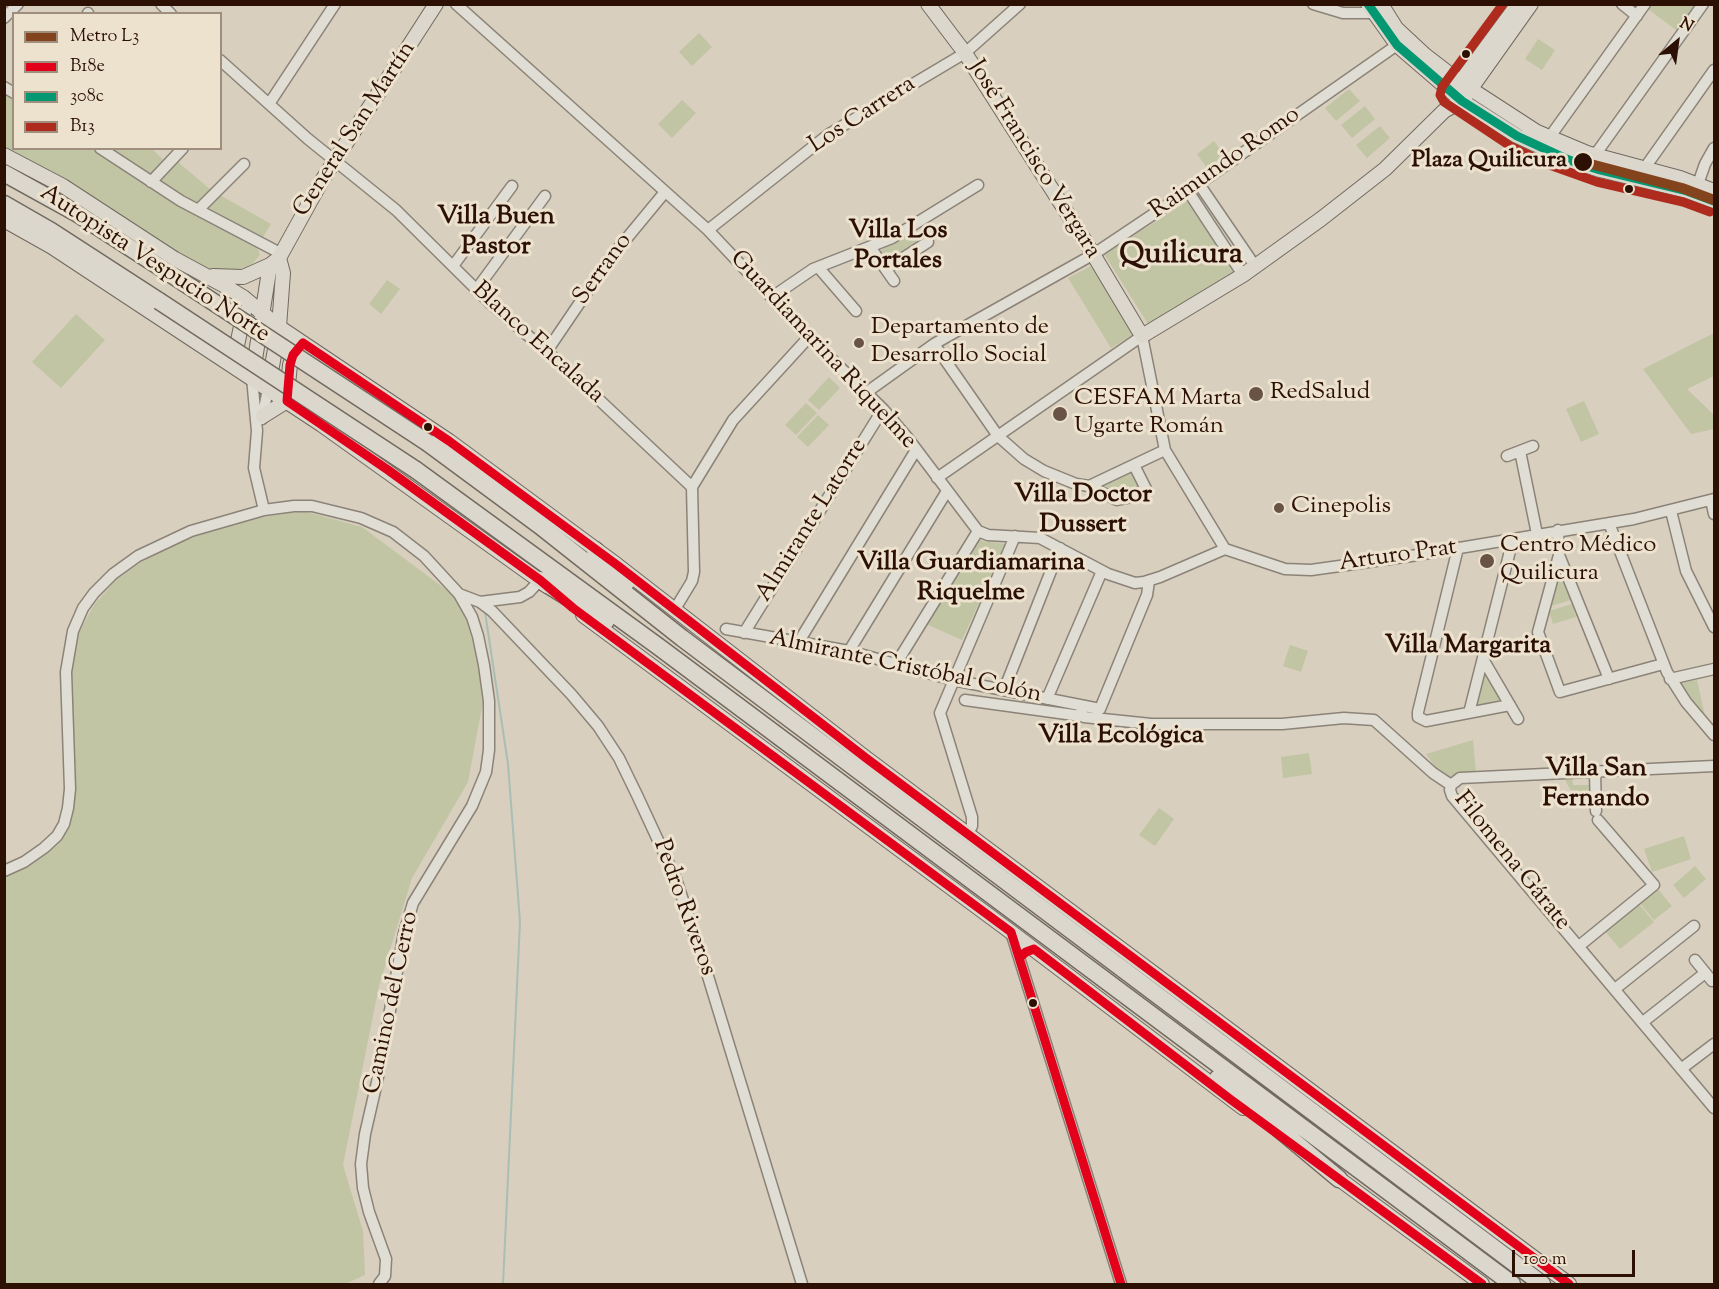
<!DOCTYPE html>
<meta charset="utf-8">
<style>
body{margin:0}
#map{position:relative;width:1719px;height:1289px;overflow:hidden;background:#d8cfbe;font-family:"Sorts Mill Goudy",serif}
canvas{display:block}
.frame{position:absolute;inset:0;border:6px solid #2c1004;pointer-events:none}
.legend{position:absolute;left:12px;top:12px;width:210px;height:138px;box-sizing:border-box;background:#ece2ce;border:2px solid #9f8e7d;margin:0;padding:8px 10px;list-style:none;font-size:18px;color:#2c1004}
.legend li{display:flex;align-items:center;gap:12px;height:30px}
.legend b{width:30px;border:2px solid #9f8e7d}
.north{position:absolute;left:1647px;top:12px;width:60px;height:60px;-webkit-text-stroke:4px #ece2ce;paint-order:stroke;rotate:29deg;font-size:16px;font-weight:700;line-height:24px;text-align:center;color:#2c1004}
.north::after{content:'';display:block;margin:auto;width:21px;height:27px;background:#2c1004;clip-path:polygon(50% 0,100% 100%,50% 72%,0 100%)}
.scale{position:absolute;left:1512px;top:1250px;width:123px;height:27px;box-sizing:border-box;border:3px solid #2c1004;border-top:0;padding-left:8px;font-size:18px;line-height:21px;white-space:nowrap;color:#2c1004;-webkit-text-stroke:4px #ece2ce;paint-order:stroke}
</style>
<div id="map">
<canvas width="1719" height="1289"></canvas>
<div class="frame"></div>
<ul class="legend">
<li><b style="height:8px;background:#83441d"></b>Metro L3</li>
<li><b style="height:8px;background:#e2001a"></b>B18e</li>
<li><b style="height:8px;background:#049872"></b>308c</li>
<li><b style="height:8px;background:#af2b1e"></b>B13</li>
</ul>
<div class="north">N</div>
<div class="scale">100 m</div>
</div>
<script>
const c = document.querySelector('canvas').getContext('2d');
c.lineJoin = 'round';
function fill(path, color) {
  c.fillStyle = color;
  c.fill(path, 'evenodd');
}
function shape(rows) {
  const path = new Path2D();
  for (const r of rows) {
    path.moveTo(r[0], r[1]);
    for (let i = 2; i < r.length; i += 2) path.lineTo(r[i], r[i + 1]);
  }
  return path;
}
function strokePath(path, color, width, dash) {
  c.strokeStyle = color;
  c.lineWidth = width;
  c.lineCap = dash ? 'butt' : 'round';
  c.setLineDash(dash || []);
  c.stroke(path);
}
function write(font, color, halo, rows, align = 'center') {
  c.font = font + ' "Sorts Mill Goudy",serif';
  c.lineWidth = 6;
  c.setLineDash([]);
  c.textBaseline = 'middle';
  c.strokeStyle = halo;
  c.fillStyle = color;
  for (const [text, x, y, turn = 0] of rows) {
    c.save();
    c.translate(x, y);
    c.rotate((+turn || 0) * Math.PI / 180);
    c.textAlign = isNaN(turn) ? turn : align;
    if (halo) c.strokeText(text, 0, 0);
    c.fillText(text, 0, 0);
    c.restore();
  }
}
const green = shape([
 [1651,5,1696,5,1676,30,1648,9],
 [699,33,712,47,692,66,679,52],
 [1538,39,1555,50,1542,70,1525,59],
 [1349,89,1360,101,1336,121,1325,108],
 [4,94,13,99,14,148,91,149,159,193,248,242,258,249,260,255,253,263,246,267,227,272,205,270,5,150],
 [682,100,696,113,672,138,658,124],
 [1365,106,1375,119,1352,138,1341,125],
 [1380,126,1390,138,1367,158,1356,145],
 [1214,141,1224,155,1207,168,1197,154],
 [112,149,152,149,171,167,177,161,211,190,271,224,263,237,182,194],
 [1188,201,1235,272,1150,327,1104,254],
 [911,231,920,244,886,265,878,252],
 [1091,266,1134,334,1111,348,1068,278],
 [387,280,400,289,381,314,369,304],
 [76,314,105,340,61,388,32,362],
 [1714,333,1714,376,1687,389,1714,415,1714,429,1691,434,1643,369],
 [829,377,840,388,819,410,808,400],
 [1584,401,1599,434,1581,442,1566,409],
 [806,403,817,413,796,435,785,425],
 [818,415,829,425,808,447,797,437],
 [1132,470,1142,488,1121,497,1097,486],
 [303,511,362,527,460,600,486,686,468,782,412,878,379,986,343,1165,363,1231,365,1275,345,1284,5,1284,5,876,18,870,63,837,72,812,71,666,79,632,94,605,115,581,140,563,172,545,211,531,258,518],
 [976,538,982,541,1006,544,962,640,926,624],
 [1560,566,1571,600,1548,607],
 [1572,604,1576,617,1553,624,1549,611],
 [1290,645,1308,651,1301,672,1283,666],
 [1484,666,1503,697,1500,705,1474,709],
 [1697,680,1705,716,1679,683],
 [1473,740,1476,773,1443,778,1426,754],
 [1309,753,1312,774,1283,778,1281,757],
 [1592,775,1591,812,1570,789,1563,776,1572,776,1573,785,1589,785,1589,776],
 [1159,808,1174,819,1155,846,1139,835],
 [1684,836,1691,859,1652,872,1644,849],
 [1695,866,1706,879,1684,898,1673,885],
 [1657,888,1672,906,1654,920,1639,902],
 [1638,903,1654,922,1620,949,1604,930]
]);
const stream = shape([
 [485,612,508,764,520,922,503,1284]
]);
const minor = shape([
 [161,4,171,14],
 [456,4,708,230,809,337,883,409,907,437,978,531,988,535,1040,538,1108,574,1135,583,1144,582,1160,577,1225,549],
 [1313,4,1343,13,1374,13],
 [1622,4,1637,16],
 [88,14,88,13],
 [4,18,18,4],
 [220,60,308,139,396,210,489,302,561,364,692,487],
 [4,87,14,93],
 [269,104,335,4],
 [1549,138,1645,4],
 [100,148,181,201,280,253],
 [1595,155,1703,4],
 [1644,169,1714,70],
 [151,182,183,148],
 [1199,184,1255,266],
 [1698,184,1705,164,1714,148],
 [1188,191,1243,275],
 [198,210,244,164],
 [708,230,829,134,965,53,1020,4],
 [870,247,894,281],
 [453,266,512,186],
 [818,267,856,311],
 [886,269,928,242],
 [476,290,545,196],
 [772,297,813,269,892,238,978,185],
 [934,344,998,436,1024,459,1044,471,1076,484,1089,486,1165,450],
 [547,351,608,261,665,192],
 [252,378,257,431,254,468,264,510],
 [867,392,934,344,1094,254,1200,183,1397,45],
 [262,419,268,389],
 [1520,451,1537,534],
 [1507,456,1533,446],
 [937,478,1142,336,1165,450,1225,549],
 [1089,486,1117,500,1127,498,1146,489,1134,465],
 [1711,500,1714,514],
 [1671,511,1686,571,1714,627],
 [1609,523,1667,672,1686,702,1714,735],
 [1558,530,1559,555,1538,632,1560,692,1663,664],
 [1458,548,1418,712,1418,717,1426,721,1510,705],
 [1225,549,1285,569,1311,570,1411,556,1634,519,1714,499],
 [1559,555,1609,679],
 [459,594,480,602,492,611,571,694,598,726,619,758,637,795,676,879,703,960,802,1284],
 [480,602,520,597,529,592,540,580],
 [675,609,692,581,694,572,692,487,733,420,809,337],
 [726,629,849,651,953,680,1100,709,1147,595,1149,581],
 [744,633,883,409],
 [798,643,916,450],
 [849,651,947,491],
 [1483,659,1518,719],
 [896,664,978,531],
 [1670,679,1714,669],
 [1004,690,1060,548],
 [1047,699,1102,571],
 [965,700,1081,716],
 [1084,707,1080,714,1084,717,1151,724,1282,724,1344,718,1374,720,1433,773,1451,785],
 [1469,713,1513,539],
 [1595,773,1596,811],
 [1451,785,1450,790,1452,796,1714,1108],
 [1451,785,1460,778,1714,766],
 [968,834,972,826,972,817,940,713,1015,536],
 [4,871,24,862,44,848,57,836,64,824,68,808,70,789,66,672,73,631,83,608,94,593,113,574,138,556,191,531,264,510,294,506,312,506,361,518,393,532,424,556,459,594,472,617,478,636,484,665,489,701,489,750,486,772,472,806,413,903,404,933,377,1082,365,1134,361,1164,363,1188,369,1212,386,1259,385,1276,379,1284],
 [1011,932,1121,1284],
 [1579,946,1654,885,1598,820],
 [1695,960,1712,981],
 [1615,989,1694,926],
 [1643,1022,1705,973],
 [1681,1069,1714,1044]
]);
const major = shape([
 [928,4,965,53,1090,249,1142,336,1243,275,1321,219,1385,169,1444,111,1462,101,1531,4],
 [1368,4,1397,45,1405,52,1462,101,1517,136,1569,160,1600,170,1687,191,1714,201],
 [1381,4,1396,28,1425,55,1460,82,1537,132,1587,153,1680,178,1714,191],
 [1456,88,1518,4],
 [4,155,63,186,175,259,225,286,243,297,279,327,449,441,617,565,866,758,1569,1284],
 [4,220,52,247,322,425,547,586],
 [213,276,243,277,270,265,279,258,321,182,436,4],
 [234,360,244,312],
 [253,372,270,265],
 [269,383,279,327,283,273,279,258],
 [287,394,290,365,293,355,299,347],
 [263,416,287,401],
 [583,615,1011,932,1243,1108],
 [1331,1173,1482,1284]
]);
const highway = shape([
 [4,173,78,214,183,282],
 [4,204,51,231,159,301],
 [428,443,539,525,682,638,1542,1284],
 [416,470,659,647,1512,1284],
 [595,550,626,583],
 [540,580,606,621],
 [1218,1078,1339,1179]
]);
const highwayBridge = shape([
 [183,282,428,443],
 [159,301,416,470]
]);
const bus1 = shape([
 [1019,958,1026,952,1034,949,1230,1099,1482,1284],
 [1121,1284,1011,932,573,608,540,580,388,470,287,401,290,365,293,355,303,343,449,441,617,565,866,758,1569,1284]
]);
const bus2 = shape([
 [1368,4,1397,45,1462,101,1517,136,1569,160,1600,170,1687,191,1714,201]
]);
const bus3 = shape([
 [1503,4,1442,87,1440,95,1444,102,1510,146,1552,166,1597,182,1683,202,1710,212]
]);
const metro1 = shape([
 [1583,162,1682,188,1714,200]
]);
const markers = [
 [1466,54,5,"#2c1004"],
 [1583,162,10,"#2c1004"],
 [1629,189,5,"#2c1004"],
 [859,343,6,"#685345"],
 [1256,394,8,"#685345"],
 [1060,414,8,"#685345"],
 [428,427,5,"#2c1004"],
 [1279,508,6,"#685345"],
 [1487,561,8,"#685345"],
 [1033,1003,5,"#2c1004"]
];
const streetNames = [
 ["Los Carrera",863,116,-33],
 ["General San Martín",356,130,-57],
 ["José Francisco Vergara",1033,160,58],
 ["Raimundo Romo",1226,164,-35],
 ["Autopista Vespucio Norte",154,265,33],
 ["Serrano",604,270,-54],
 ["Blanco Encalada",537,344,42],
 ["Guardiamarina Riquelme",822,351,47],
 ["Almirante Latorre",813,521,-58],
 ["Arturo Prat",1398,557,-8],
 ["Almirante Cristóbal Colón",905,668,12],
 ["Filomena Gárate",1511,862,51],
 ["Pedro Riveros",683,908,70],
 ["Camino del Cerro",393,1003,-78]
];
const stopNames = [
 ["Plaza Quilicura",1567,162]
];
const poiNames = [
 ["Departamento de",871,329],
 ["Desarrollo Social",871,357],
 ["RedSalud",1270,394],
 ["CESFAM Marta",1074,400],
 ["Ugarte Román",1074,428],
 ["Cinepolis",1291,508],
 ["Centro Médico",1500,547],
 ["Quilicura",1500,575]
];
const neighbourhoodNames = [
 ["Villa Buen",496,219],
 ["Pastor",496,249],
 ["Villa Los",898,233],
 ["Portales",898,263],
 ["Villa Doctor",1083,497],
 ["Dussert",1083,527],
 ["Villa Guardiamarina",971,565],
 ["Riquelme",971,595],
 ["Villa Margarita",1468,648],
 ["Villa Ecológica",1121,738],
 ["Villa San",1596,771],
 ["Fernando",1596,801]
];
const districtNames = [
 ["Quilicura",1181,257]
];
fill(green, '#c1c5a4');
strokePath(stream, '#a9beb4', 2);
strokePath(minor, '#8b8378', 13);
strokePath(major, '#72695f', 16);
strokePath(highway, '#72695f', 19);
strokePath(minor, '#e0ddd4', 10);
strokePath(major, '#dbd7cc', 14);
strokePath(highway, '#dbd7cc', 16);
strokePath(highwayBridge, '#72695f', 19, []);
strokePath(highwayBridge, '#dbd7cc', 16);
strokePath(bus1, '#e2001a', 9);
strokePath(bus2, '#049872', 9);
strokePath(bus3, '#af2b1e', 9);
strokePath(metro1, '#83441d', 10);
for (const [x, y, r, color] of markers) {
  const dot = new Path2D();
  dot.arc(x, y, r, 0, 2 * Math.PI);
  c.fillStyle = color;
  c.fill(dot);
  strokePath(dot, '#ece2ce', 2);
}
write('24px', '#2c1004', '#ece2ce', streetNames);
write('bold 24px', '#2c1004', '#ece2ce', stopNames, 'right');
write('24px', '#2c1004', '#ece2ce', poiNames, 'left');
write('bold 26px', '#2c1004', '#ece2ce', neighbourhoodNames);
write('bold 30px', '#2c1004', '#ece2ce', districtNames);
</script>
